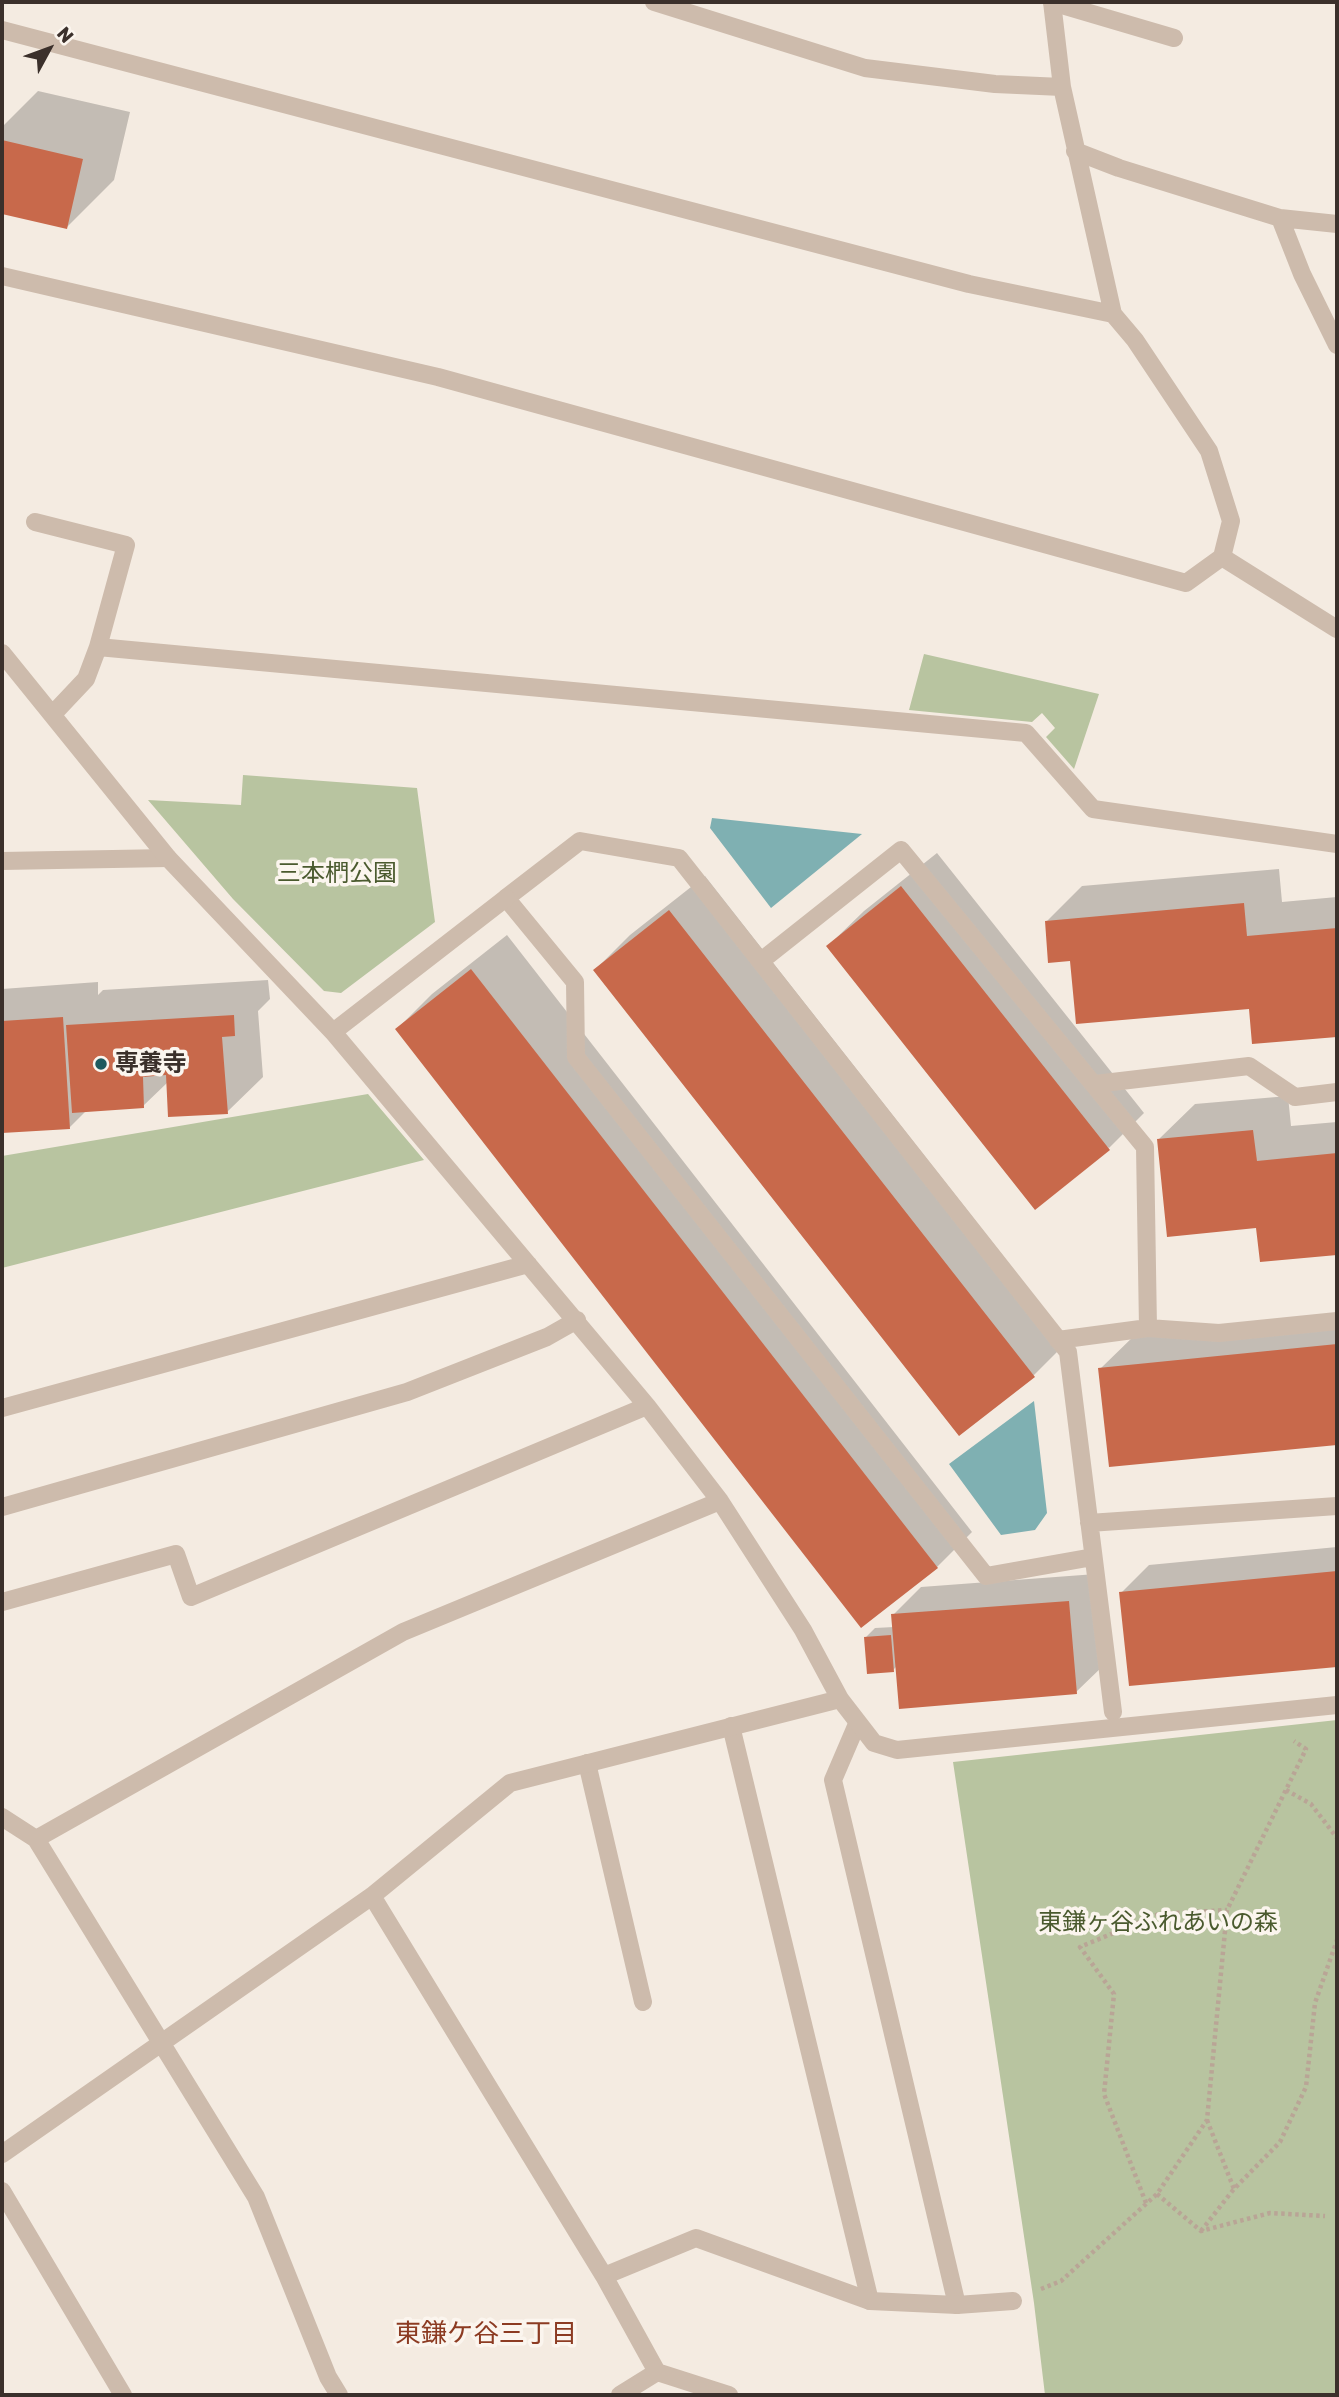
<!DOCTYPE html>
<meta charset="utf-8">
<style>
body{margin:0}
#map{position:relative;width:1339px;height:2397px;overflow:hidden;background:#f4ebe1;font-family:Rubik,sans-serif}
canvas{display:block}
.frame{position:absolute;inset:0;border:4px solid #3b302b;pointer-events:none}
.north{position:absolute;left:14px;top:14px;width:70px;height:70px;-webkit-text-stroke:5px #fbf5ee;paint-order:stroke;rotate:49deg;font-size:19px;font-weight:700;line-height:28px;text-align:center;color:#3b302b}
.north::after{content:'';display:block;margin:auto;width:24px;height:32px;background:#3b302b;clip-path:polygon(50% 0,100% 100%,50% 72%,0 100%)}
</style>
<div id="map">
<canvas width="1339" height="2397"></canvas>
<div class="frame"></div>
<div class="north">N</div>
</div>
<script>
const c = document.querySelector('canvas').getContext('2d');
c.lineJoin = 'round';
function fill(path, color) {
  c.fillStyle = color;
  c.fill(path, 'evenodd');
}
function shape(rows) {
  const path = new Path2D();
  for (const r of rows) {
    path.moveTo(r[0], r[1]);
    for (let i = 2; i < r.length; i += 2) path.lineTo(r[i], r[i + 1]);
  }
  return path;
}
function strokePath(path, color, width, dash) {
  c.strokeStyle = color;
  c.lineWidth = width;
  c.lineCap = dash ? 'butt' : 'round';
  c.setLineDash(dash || []);
  c.stroke(path);
}
function write(font, color, halo, rows, align = 'center') {
  c.font = font + ' Rubik,"Noto Sans JP",sans-serif';
  c.lineWidth = 7;
  c.setLineDash([]);
  c.textBaseline = 'middle';
  c.strokeStyle = halo;
  c.fillStyle = color;
  for (const [text, x, y, turn = 0] of rows) {
    c.save();
    c.translate(x, y);
    c.rotate((+turn || 0) * Math.PI / 180);
    c.textAlign = isNaN(turn) ? turn : align;
    if (halo) c.strokeText(text, 0, 0);
    c.fillText(text, 0, 0);
    c.restore();
  }
}
const green = shape([
 [924,654,1099,694,1074,769,1046,737,1055,728,1042,713,1032,722,909,710],
 [243,775,417,788,435,922,341,993,324,991,233,899,148,800,241,805],
 [368,1094,424,1160,2,1268,2,1156],
 [1337,1720,1337,2395,1045,2395,1034,2303,953,1762]
]);
const water = shape([
 [712,818,862,834,771,908,710,828],
 [1034,1401,1047,1513,1035,1530,1001,1535,949,1464]
]);
const shadow = shape([
 [38,91,130,112,114,180,67,227,2,212,2,127],
 [937,853,1144,1113,1109,1148,828,946,864,911],
 [1279,869,1282,902,1337,897,1337,1035,1253,1042,1250,1007,1071,959,1046,922,1082,886],
 [705,876,1069,1340,1034,1375,959,1434,595,970,630,935],
 [507,935,972,1532,937,1567,397,1029,432,994],
 [268,980,270,999,258,1011,263,1077,227,1112,168,1082,143,1106,87,1110,70,1127,2,1131,2,989,98,982,98,995,103,990],
 [1288,1096,1291,1126,1337,1122,1337,1253,1261,1260,1258,1227,1159,1139,1195,1104],
 [1337,1313,1337,1443,1110,1465,1100,1369,1136,1334],
 [1337,1547,1337,1665,1130,1684,1121,1593,1149,1565],
 [1096,1574,1104,1665,1076,1692,897,1666,893,1670,866,1637,875,1628,894,1627,893,1615,921,1587]
]);
const building = shape([
 [2,140,83,159,67,229,2,214],
 [901,886,1110,1150,1035,1210,826,946],
 [1244,903,1247,936,1337,928,1337,1037,1252,1044,1249,1009,1076,1024,1070,961,1048,963,1045,921],
 [669,910,1035,1377,959,1436,593,970],
 [471,969,938,1568,861,1628,395,1029],
 [234,1015,235,1036,222,1037,228,1114,168,1117,166,1075,143,1077,144,1108,72,1113,66,1025],
 [63,1017,70,1129,2,1133,2,1021],
 [1253,1130,1257,1161,1337,1153,1337,1255,1260,1262,1256,1228,1167,1237,1157,1139],
 [1337,1344,1337,1445,1109,1467,1098,1368],
 [1337,1571,1337,1667,1129,1686,1119,1592],
 [1069,1601,1077,1694,899,1709,891,1614],
 [891,1635,894,1672,867,1674,864,1637]
]);
const path = shape([
 [1286,1790,1311,1804,1337,1838],
 [1207,2120,1234,2189],
 [1157,2194,1201,2231,1270,2213,1325,2216],
 [1146,2203,1104,2094,1114,1994,1080,1947,1159,1914,1227,1910],
 [1201,2231,1234,2189,1280,2142,1306,2087,1315,2003,1337,1940],
 [1041,2289,1061,2281,1157,2194,1207,2120,1227,1910,1306,1749,1294,1741]
]);
const lane = shape([
 [1052,2,1174,38],
 [1222,557,1337,629],
 [2,861,168,858],
 [761,961,901,850,1145,1147,1148,1328],
 [1095,1084,1249,1066,1295,1097,1337,1092],
 [1058,1340,1148,1328,1219,1333,1337,1321],
 [1089,1523,1337,1506],
 [1093,1557,986,1576,576,1057,575,982,506,898,580,841,679,858,1068,1352,1113,1712],
 [857,1724,833,1780,957,2305],
 [731,1726,870,2301],
 [587,1763,643,2002]
]);
const street = shape([
 [654,2,865,68,995,84,1062,87],
 [2,30,969,284,1113,314],
 [1075,151,1119,168,1280,218,1337,224],
 [1280,218,1302,274,1337,345],
 [2,276,438,377,1186,583,1222,557,1231,521,1209,451,1135,340,1113,314,1062,87,1052,2],
 [35,522,126,545,98,647,86,679,53,714],
 [98,647,1026,733,1093,809,1337,844],
 [2,653,168,858,333,1032,647,1406,720,1501,803,1630,840,1699,874,1743,897,1750,1337,1705],
 [333,1032,506,898],
 [2,1408,528,1264],
 [2,1507,407,1392,547,1337,577,1320],
 [2,1602,176,1554,191,1597,647,1406],
 [2,1817,36,1839,256,2197,328,2377,339,2395],
 [36,1839,403,1632,720,1501],
 [372,1896,604,2276,657,2372,729,2395],
 [2,2154,372,1896,510,1783,840,1699],
 [2,2191,123,2395],
 [604,2276,696,2238,870,2301,957,2305,1013,2301],
 [620,2395,657,2372]
]);
const markers = [
 [101,1064,7,"#1f5a5e"]
];
const parkNames = [
 ["三本椚公園",337,874],
 ["東鎌ヶ谷ふれあいの森",1158,1923]
];
const poiNames = [
 ["専養寺",115,1064]
];
const neighbourhoodNames = [
 ["東鎌ケ谷三丁目",486,2334]
];
fill(green, '#b8c4a0');
fill(water, '#7fb0b2');
fill(shadow, '#0003');
fill(building, '#c8694b');
strokePath(path, '#b9a596', 4.5, [3.5, 3.5]);
strokePath(lane, '#cdbbac', 18);
strokePath(street, '#cdbbac', 18);
for (const [x, y, r, color] of markers) {
  const dot = new Path2D();
  dot.arc(x, y, r, 0, 2 * Math.PI);
  c.fillStyle = color;
  c.fill(dot);
  strokePath(dot, '#fbf5ee', 2.5);
}
write('24px', '#4a5a2e', '#fbf5ee', parkNames);
write('bold 24px', '#3b302b', '#fbf5ee', poiNames, 'left');
write('26px', '#8c3b22', '#fbf5ee', neighbourhoodNames);
</script>
